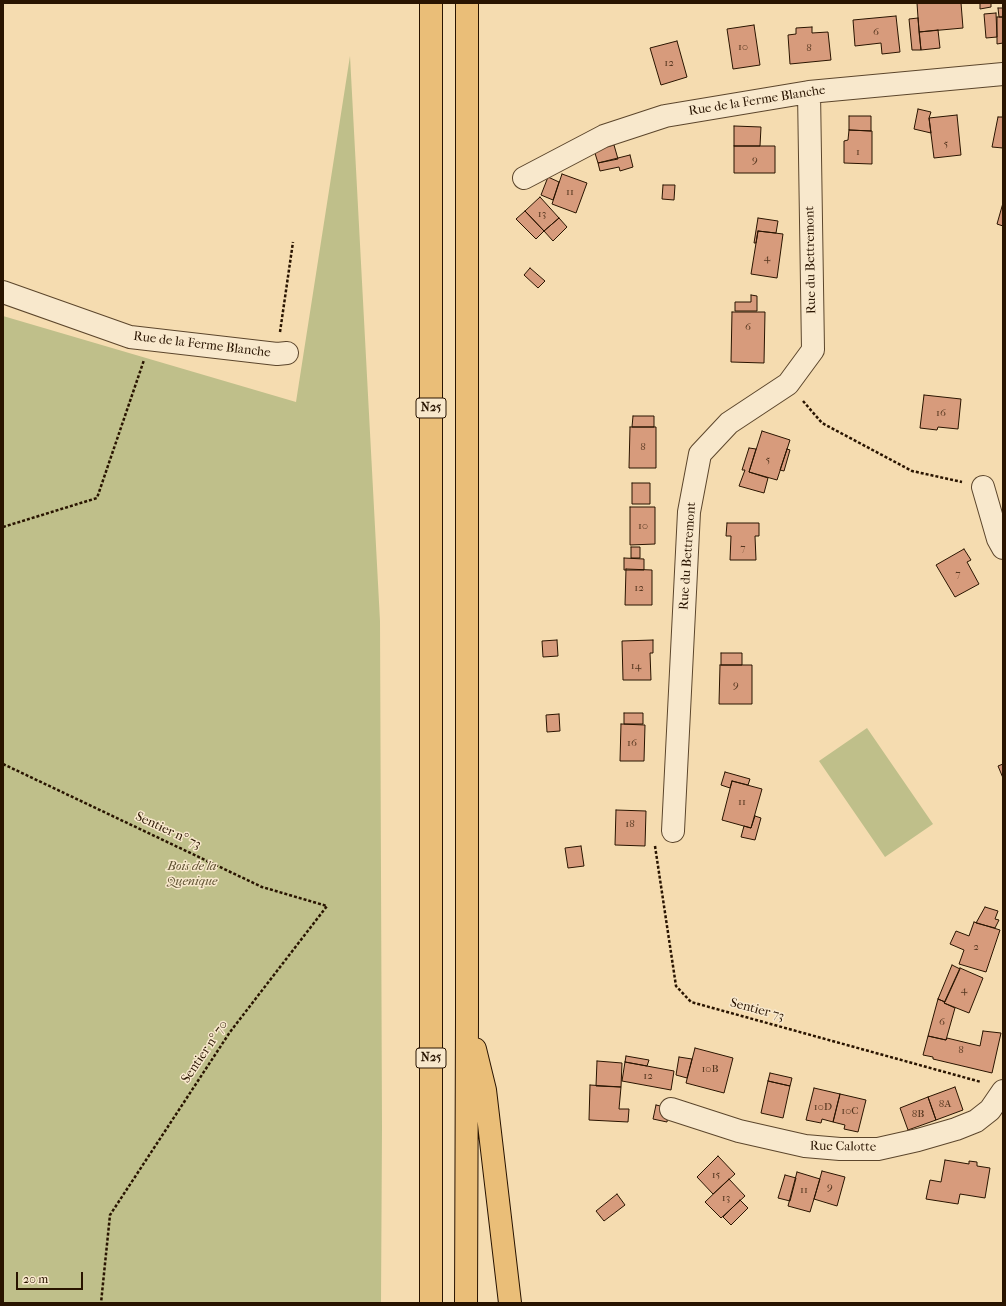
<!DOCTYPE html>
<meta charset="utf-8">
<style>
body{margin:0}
#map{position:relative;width:1006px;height:1306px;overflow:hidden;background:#f5dcb0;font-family:"IM FELL French Canon",serif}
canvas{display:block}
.frame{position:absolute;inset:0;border:4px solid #291400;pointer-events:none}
.scale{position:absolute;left:16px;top:1272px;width:67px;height:18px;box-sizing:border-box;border:2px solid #291400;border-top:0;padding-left:5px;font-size:12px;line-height:14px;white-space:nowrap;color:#291400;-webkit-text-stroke:3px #f8e8cc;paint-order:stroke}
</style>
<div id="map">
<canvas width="1006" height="1306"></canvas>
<div class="frame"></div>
<div class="scale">20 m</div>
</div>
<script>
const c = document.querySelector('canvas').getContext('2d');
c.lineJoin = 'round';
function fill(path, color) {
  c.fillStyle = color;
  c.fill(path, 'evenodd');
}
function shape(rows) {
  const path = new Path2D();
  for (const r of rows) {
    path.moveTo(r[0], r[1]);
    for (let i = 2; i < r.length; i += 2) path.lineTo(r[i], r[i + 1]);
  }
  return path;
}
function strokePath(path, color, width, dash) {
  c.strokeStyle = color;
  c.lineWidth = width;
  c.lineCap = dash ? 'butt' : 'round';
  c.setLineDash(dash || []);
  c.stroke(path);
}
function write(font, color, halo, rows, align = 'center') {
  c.font = font + ' "IM FELL French Canon",serif';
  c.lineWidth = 3;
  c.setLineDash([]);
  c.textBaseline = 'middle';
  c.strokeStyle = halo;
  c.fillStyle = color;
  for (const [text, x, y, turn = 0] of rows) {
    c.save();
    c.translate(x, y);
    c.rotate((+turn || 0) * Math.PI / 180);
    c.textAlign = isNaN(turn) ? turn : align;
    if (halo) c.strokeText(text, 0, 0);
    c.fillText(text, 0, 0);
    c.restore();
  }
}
const green = shape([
 [350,56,380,621,382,1128,381,1303,3,1303,3,316,296,402],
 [867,728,933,824,885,857,819,761]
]);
const building = shape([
 [917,3,961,3,963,28,919,32,917,3],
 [980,3,991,3,991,7,980,9,980,3],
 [998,8,1003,8,1003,17,999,17,998,8],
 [996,13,997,37,986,38,984,14,996,13],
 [896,16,900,52,882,54,881,43,855,46,853,20,896,16],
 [997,17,1003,17,1003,43,997,44,997,17],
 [918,18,921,50,912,50,909,19,918,18],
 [754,25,760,65,733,69,727,29,754,25],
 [812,27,812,33,828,32,831,60,790,64,788,35,796,34,796,28,812,27],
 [938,30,940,48,921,50,919,32,938,30],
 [677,41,687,77,661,85,650,48,677,41],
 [918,109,931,112,929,118,931,133,914,129,918,109],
 [957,115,961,155,934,158,929,118,957,115],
 [849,116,871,116,871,131,849,130,849,116],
 [998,117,1003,117,1003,148,992,147,998,117],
 [734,126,761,127,760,146,734,146,734,126],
 [849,130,872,131,872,164,844,163,844,141,848,140,849,130],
 [614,145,618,159,598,163,594,150,614,145],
 [734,146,775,146,775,173,734,173,734,146],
 [630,155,633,167,620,171,619,167,600,171,598,163,630,155],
 [562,174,587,183,576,213,552,204,562,174],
 [548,177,559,182,553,200,541,195,548,177],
 [663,185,675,185,674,200,662,199,663,185],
 [540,197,559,218,544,231,525,211,540,197],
 [1003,203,1003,226,997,224,1003,203],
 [525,211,544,231,536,239,516,219,525,211],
 [559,218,567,227,553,241,544,231,559,218],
 [758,218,778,221,776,233,758,231,756,243,754,243,758,218],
 [758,231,783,234,777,278,751,274,758,231],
 [530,268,545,281,538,288,524,275,530,268],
 [751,295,757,296,757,311,735,311,735,302,751,302,751,295],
 [732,312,765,312,764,363,731,362,732,312],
 [924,395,961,399,958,429,938,427,937,430,920,428,924,395],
 [633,416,654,416,654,427,632,427,633,416],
 [630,427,656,427,656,468,629,468,630,427],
 [762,431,790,440,777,480,749,472,762,431],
 [749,448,756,449,749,472,768,478,764,493,739,486,745,470,742,470,749,448],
 [787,449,790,450,784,471,780,470,787,449],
 [632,483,650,483,650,504,632,504,632,483],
 [630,507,655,507,655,544,630,545,630,507],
 [727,523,759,523,759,536,755,536,756,560,730,560,731,536,726,536,727,523],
 [631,547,640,547,640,558,631,558,631,547],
 [964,549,971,560,967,562,979,584,955,597,936,565,964,549],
 [624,558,644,559,644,570,624,570,624,558],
 [626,569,652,570,652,605,625,605,626,569],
 [557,640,558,656,543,657,542,641,557,640],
 [653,640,653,653,650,653,651,680,623,680,622,641,653,640],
 [721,653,742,653,742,665,721,665,721,653],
 [720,665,752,665,752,704,719,704,720,665],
 [624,713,643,713,643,724,624,724,624,713],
 [559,714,560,731,547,732,546,715,559,714],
 [621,724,645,725,644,761,620,761,621,724],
 [1003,764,1003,778,998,766,1003,764],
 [725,772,750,779,748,785,732,781,730,788,721,785,725,772],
 [732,781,762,789,751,828,722,820,732,781],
 [616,810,646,811,645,846,615,845,616,810],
 [755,816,761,818,755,840,741,837,744,826,751,828,755,816],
 [581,846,584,866,568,868,565,848,581,846],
 [985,907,998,911,995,919,999,920,995,928,976,923,985,907],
 [974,922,1000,930,986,972,959,964,964,950,950,944,956,931,969,936,974,922],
 [952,965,960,969,945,1002,938,999,952,965],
 [960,968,983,978,969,1013,944,1003,960,968],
 [938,999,945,1002,944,1003,955,1008,946,1040,928,1036,938,999],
 [983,1031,1001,1033,992,1073,933,1059,933,1057,923,1055,928,1036,946,1040,947,1038,980,1046,983,1031],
 [695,1048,733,1058,724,1093,686,1083,695,1048],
 [626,1056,649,1060,647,1066,625,1062,626,1056],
 [679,1057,692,1059,687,1078,676,1075,679,1057],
 [597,1061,622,1063,621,1087,596,1086,597,1061],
 [625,1062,674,1071,671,1090,622,1081,625,1062],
 [770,1073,792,1078,790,1086,768,1081,770,1073],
 [768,1081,790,1086,783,1118,761,1113,768,1081],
 [590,1085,621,1087,619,1109,629,1109,628,1122,589,1120,590,1085],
 [955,1087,963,1110,936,1120,928,1097,955,1087],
 [814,1088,840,1094,833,1122,822,1119,821,1123,806,1120,814,1088],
 [840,1094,866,1100,858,1132,844,1129,845,1125,833,1122,840,1094],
 [928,1097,936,1120,908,1130,900,1108,928,1097],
 [656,1105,669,1108,667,1122,653,1119,656,1105],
 [718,1156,735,1174,713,1194,697,1177,718,1156],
 [945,1160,969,1164,969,1161,977,1162,977,1166,990,1168,985,1198,960,1194,958,1204,926,1199,930,1180,941,1182,945,1160],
 [822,1171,845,1177,837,1206,814,1199,822,1171],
 [797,1172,820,1179,810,1212,788,1206,797,1172],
 [785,1175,796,1178,790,1201,778,1198,785,1175],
 [729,1179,745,1196,721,1218,705,1202,729,1179],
 [617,1194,625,1205,604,1221,596,1211,617,1194],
 [740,1200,748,1208,731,1225,723,1217,740,1200]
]);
const path = shape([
 [280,332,293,242],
 [803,401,822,423,912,471,962,482],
 [3,527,97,498,144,360],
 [3,764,262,887,327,906,230,1032,110,1215,101,1303],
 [655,846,676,986,691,1002,981,1082]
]);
const minor = shape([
 [524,178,604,136,665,116,809,92,1003,74],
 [3,292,130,337,277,354,287,353],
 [983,487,998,539,1003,548],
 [673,831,689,512,700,454,729,423,788,384,813,350,809,92],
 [671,1109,739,1131,805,1146,840,1149,878,1149,918,1140,956,1129,976,1121,990,1110,1003,1091]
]);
const highway = shape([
 [431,3,431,1303],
 [475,1049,485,1090,510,1303],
 [466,1303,467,1018,467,3]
]);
const numberNames = [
 ["6",876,32],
 ["10",743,47],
 ["8",809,48],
 ["12",669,63],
 ["5",946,144],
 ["1",858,152],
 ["9",755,160],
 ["11",570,192],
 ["13",542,214],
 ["4",767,258],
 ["6",748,327],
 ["16",941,413],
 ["8",643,447],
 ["5",768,460],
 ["10",643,526],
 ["7",743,548],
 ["7",958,574],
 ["12",639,588],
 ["14",636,666],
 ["9",736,685],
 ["16",632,743],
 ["11",742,802],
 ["18",630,824],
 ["2",976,947],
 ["4",964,990],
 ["6",942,1022],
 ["8",961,1050],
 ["10B",710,1069],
 ["12",648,1076],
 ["8A",945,1104],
 ["10D",823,1107],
 ["10C",850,1111],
 ["8B",918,1114],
 ["15",716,1175],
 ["9",830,1187],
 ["11",804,1190],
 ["13",726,1198]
];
const shields = [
 [431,408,30],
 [431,1058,30]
];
const shieldNames = [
 ["N25",431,408],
 ["N25",431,1058]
];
const streetNames = [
 ["Rue de la Ferme Blanche",757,101,-9],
 ["Rue du Bettremont",811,260,-91],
 ["Rue de la Ferme Blanche",202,345,7],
 ["Rue du Bettremont",688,556,-86],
 ["Sentier n° 73",168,831,25],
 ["Sentier 73",757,1010,15],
 ["Sentier n° 70",205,1052,-56],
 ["Rue Calotte",843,1147,1]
];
const parkNames = [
 ["Bois de la",192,867],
 ["Quenique",192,882]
];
fill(green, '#bfbf8a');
fill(building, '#d79b7c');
strokePath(building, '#291400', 1);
strokePath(minor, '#5c462c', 24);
strokePath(highway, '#291400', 24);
strokePath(path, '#291400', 2.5, [3, 2]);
strokePath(minor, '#f8e8cc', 22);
strokePath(highway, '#eabe78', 22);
write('11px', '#54361f', null, numberNames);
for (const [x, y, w] of shields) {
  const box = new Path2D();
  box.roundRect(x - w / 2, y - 10, w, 20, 3);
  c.fillStyle = '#f8e8cc';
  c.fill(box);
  strokePath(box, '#291400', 1);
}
write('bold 12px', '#291400', null, shieldNames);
write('13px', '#291400', '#f8e8cc', streetNames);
write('italic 13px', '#5e5030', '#f8e8cc', parkNames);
</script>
